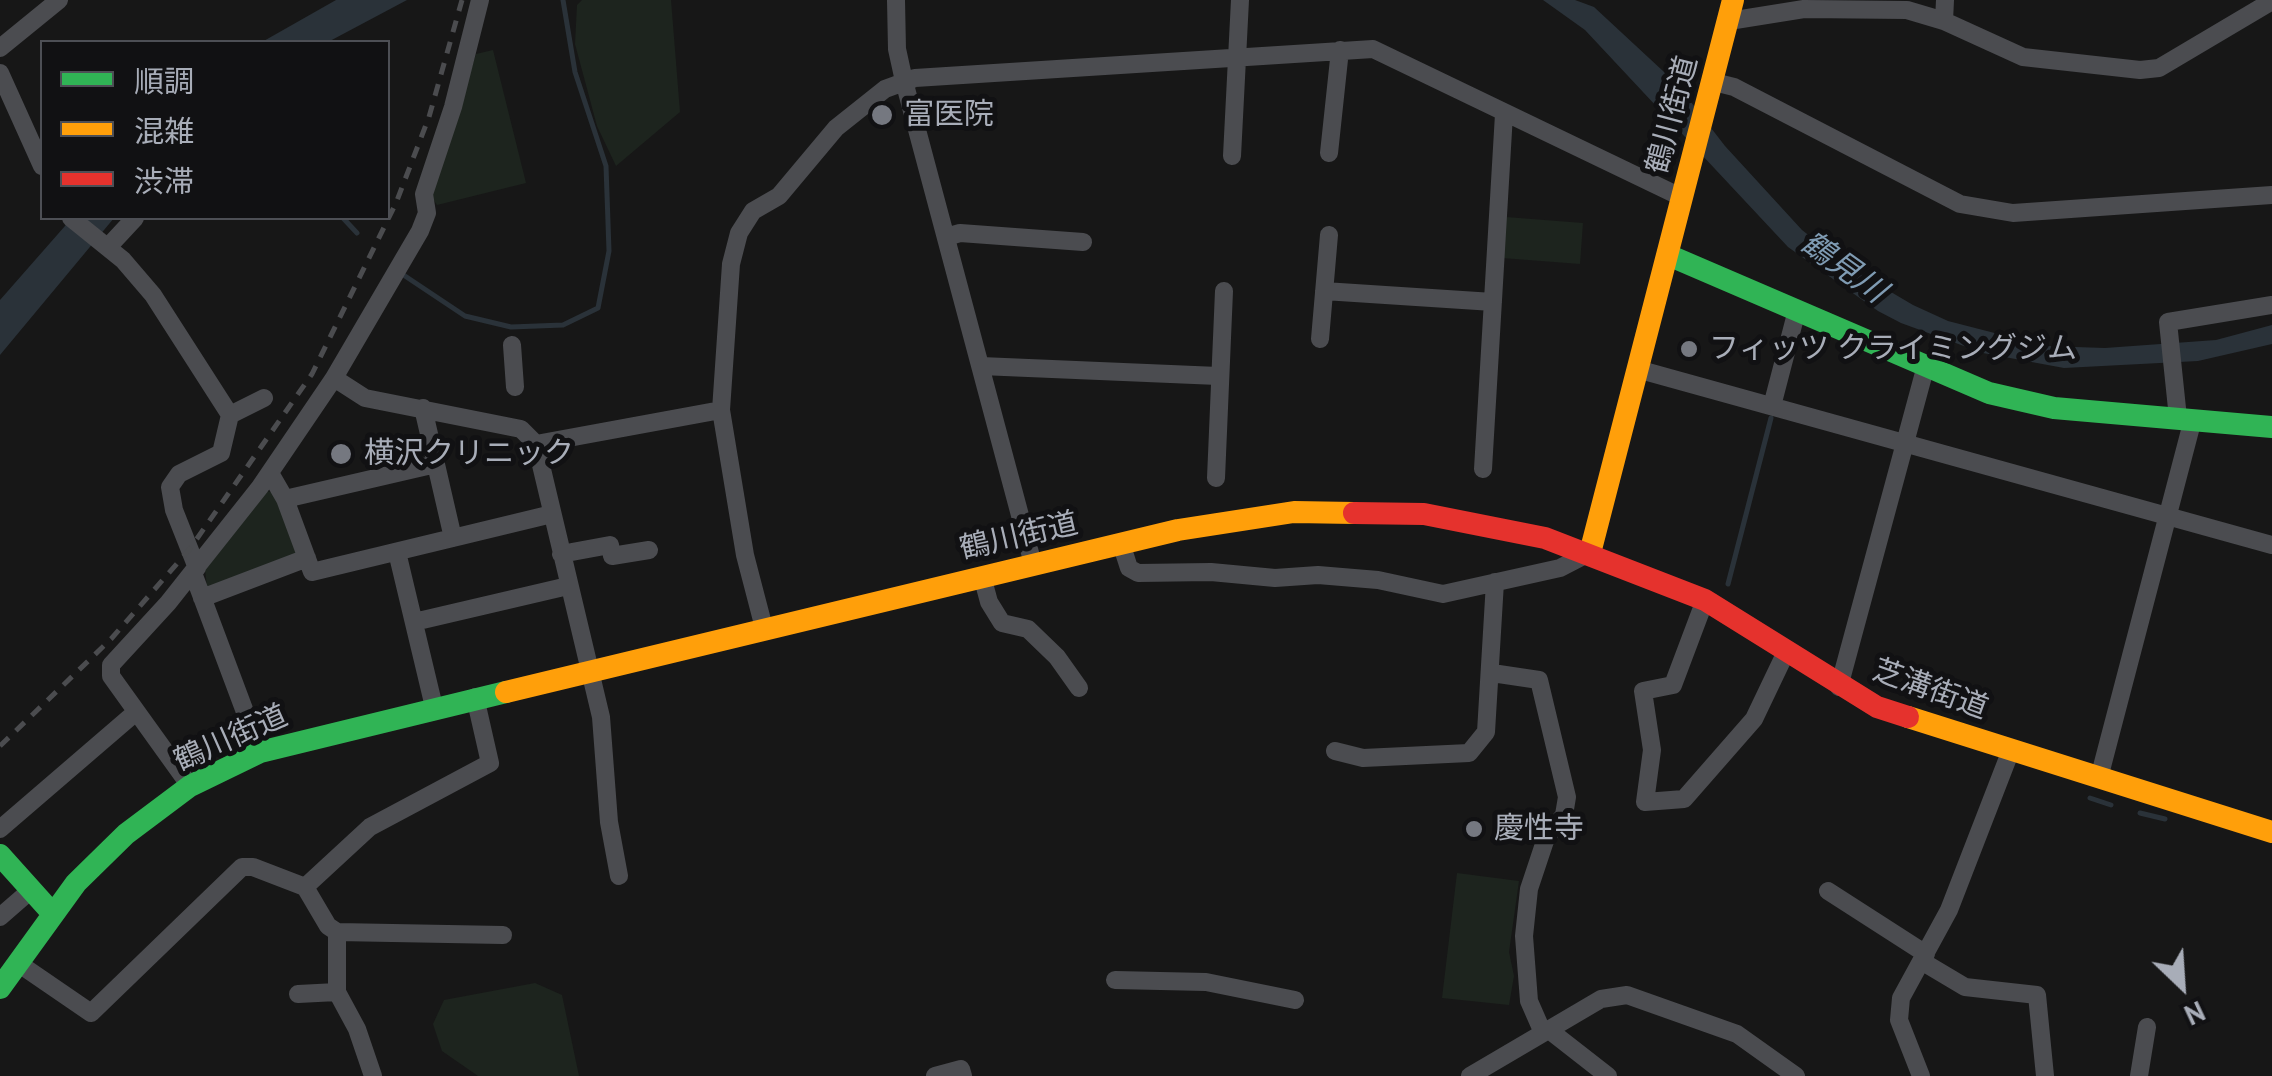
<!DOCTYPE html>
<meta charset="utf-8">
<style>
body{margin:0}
#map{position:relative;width:2272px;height:1076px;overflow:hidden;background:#171717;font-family:"PT Sans","Noto Sans JP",sans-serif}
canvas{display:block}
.legend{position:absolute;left:40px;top:40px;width:350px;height:180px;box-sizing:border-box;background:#111113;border:2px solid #4d4f55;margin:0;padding:12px 18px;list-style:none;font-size:30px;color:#a8adb8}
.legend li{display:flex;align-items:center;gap:20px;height:50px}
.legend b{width:50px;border:2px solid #4d4f55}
.north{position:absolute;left:2132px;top:936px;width:100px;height:100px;-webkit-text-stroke:8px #111113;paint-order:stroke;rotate:155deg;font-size:28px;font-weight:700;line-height:40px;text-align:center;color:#a8adb8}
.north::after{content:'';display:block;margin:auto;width:35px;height:45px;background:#a8adb8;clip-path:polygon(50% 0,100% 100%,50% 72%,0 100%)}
</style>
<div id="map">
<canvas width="2272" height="1076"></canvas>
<ul class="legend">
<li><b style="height:12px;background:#30b455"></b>順調</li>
<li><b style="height:12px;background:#ff9f0a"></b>混雑</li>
<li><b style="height:12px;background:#e5322d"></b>渋滞</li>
</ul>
<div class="north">N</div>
</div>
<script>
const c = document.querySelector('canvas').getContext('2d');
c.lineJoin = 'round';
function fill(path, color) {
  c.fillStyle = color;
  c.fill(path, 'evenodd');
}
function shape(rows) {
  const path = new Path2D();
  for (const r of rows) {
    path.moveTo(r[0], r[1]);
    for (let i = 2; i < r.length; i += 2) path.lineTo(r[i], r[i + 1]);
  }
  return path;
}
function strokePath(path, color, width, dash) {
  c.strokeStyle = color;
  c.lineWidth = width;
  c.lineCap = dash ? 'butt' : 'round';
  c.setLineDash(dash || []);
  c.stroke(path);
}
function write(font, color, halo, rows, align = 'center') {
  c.font = font + ' "PT Sans","Noto Sans JP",sans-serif';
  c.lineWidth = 10;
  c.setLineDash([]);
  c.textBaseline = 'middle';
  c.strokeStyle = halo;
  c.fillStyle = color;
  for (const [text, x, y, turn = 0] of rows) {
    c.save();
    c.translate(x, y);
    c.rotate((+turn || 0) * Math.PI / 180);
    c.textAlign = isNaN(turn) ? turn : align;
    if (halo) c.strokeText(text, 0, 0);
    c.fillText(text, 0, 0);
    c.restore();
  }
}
const green = shape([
 [582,0,671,0,680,112,616,166,597,126,575,44,577,5],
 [493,50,526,183,437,205,431,196,476,54],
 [1506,217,1583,223,1580,264,1502,258],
 [266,491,277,493,299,556,207,587,205,569],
 [1457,873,1519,881,1509,952,1514,976,1509,1005,1442,998],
 [535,983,562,995,579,1076,478,1076,442,1051,433,1024,444,1000]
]);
const water = shape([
 [336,0,407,0,328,42,262,42],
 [1543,0,1575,0,1594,7,1677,84,1725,146,1802,230,1852,269,1913,305,1948,321,2045,346,2105,348,2216,340,2272,325,2272,344,2198,361,2064,368,1983,353,1901,323,1878,311,1788,247,1585,30],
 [72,218,114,218,0,355,0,300]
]);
const stream = shape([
 [343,218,357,233],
 [402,274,465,316,511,327,563,325,598,308,609,251,606,166,575,72,563,0],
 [1728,584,1771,418],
 [2090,798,2111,805],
 [2140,813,2165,819]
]);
const street = shape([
 [896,0,897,49,904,81,1033,564],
 [1729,21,1804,9,1907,10,1944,21,2023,57,2140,70,2159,68,2272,1],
 [1944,21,1945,0],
 [0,48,59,0],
 [0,73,42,166],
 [1714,82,1734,87,1960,204,2013,213,2272,195],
 [1329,153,1340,50],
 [1232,156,1240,0],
 [71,218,123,260,153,295,230,415,221,453,179,474,170,487,174,510,197,568],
 [946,237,960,233,1083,242],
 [108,247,135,218],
 [1324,291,1493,302],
 [1320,339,1329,235],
 [512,345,515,387],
 [981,366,1218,376],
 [1637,369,2272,545],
 [334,378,365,398,521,429,536,444,601,717,609,822,619,876],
 [1772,406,1797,310],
 [423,408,453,538],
 [230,415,264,398],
 [2178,418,2168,322,2272,305],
 [536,444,721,410],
 [1483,469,1504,114],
 [270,473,285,499,312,572,552,514],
 [1216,478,1224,291],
 [285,499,436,464],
 [1121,543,1129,568,1138,573,1211,572,1275,578,1318,575,1378,580,1443,594,1560,568,1589,553],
 [397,552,434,707],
 [561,554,610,545,612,556,649,550],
 [193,573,260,752],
 [982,576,989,602,1002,623,1028,629,1057,657,1079,688],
 [202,598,307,558],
 [1705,600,1673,685,1643,691,1652,750,1645,802,1684,799,1754,719,1786,652],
 [414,622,568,586],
 [764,628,745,555,721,410,731,264,739,233,753,211,779,196,836,128,885,89,915,78,1373,49,1683,198],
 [1492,673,1539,680,1567,797,1564,815,1546,838,1529,889,1524,936,1529,1001,1543,1033],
 [1839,687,1925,369],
 [1335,751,1363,758,1469,753,1486,732,1495,582],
 [2099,778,2193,419],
 [190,786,111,676,111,665,168,603,260,487,334,378,420,231,427,213,424,194,453,107,480,0],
 [0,829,136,712],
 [305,887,370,827,490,763,475,697],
 [1828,891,1926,954],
 [0,917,31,890],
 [1923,962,1965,987,2037,995,2045,1076],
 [18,963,91,1013,242,867,253,867,305,887,328,926,337,932,503,935],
 [1115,980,1206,982,1295,1000],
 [337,992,357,1029,373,1076],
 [298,994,337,992,337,932],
 [1549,1030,1608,1076],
 [935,1076,961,1069,963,1076],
 [1470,1076,1601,999,1627,995,1737,1034,1796,1076],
 [1921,1076,1899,1020,1901,998,1949,910,2011,750],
 [2139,1076,2147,1027]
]);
const fast = shape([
 [1668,255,1989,393,2054,408,2272,427],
 [0,855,53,914],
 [0,988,76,883,126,834,190,786,260,752,506,692]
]);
const slow = shape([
 [1590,553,1733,0],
 [506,692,1178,530,1294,512,1354,513],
 [1908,717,2272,832]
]);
const jam = shape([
 [1354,513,1424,514,1545,538,1705,600,1877,707,1908,717]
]);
const rail = shape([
 [0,746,111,639,189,550,312,374,396,203,429,117,462,0]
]);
const markers = [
 [882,115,12,"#757880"],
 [1689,349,10,"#757880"],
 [341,454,12,"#757880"],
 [1474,829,10,"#757880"]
];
const poiNames = [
 ["富医院",904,115],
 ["フィッツ クライミングジム",1709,349],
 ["横沢クリニック",364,454],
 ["慶性寺",1494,829]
];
const streetNames = [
 ["鶴川街道",1673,115,-75],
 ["鶴川街道",1019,537,-13],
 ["芝溝街道",1930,690,20],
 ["鶴川街道",231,739,-24]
];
const waterNames = [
 ["鶴見川",1843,268,36]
];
fill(green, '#1d241e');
fill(water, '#2a3239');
strokePath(stream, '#2a3239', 5);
strokePath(street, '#4b4c50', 18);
strokePath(fast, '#30b455', 22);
strokePath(slow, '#ff9f0a', 22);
strokePath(jam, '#e5322d', 22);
strokePath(rail, '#4b4c4f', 5, [12, 10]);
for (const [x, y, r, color] of markers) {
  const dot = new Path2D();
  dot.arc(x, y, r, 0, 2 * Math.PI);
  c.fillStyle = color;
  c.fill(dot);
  strokePath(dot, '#111113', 4);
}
write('30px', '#a8adb8', '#111113', poiNames, 'left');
write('30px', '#a8adb8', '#111113', streetNames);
write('italic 32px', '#7f9bb3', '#111113', waterNames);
</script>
